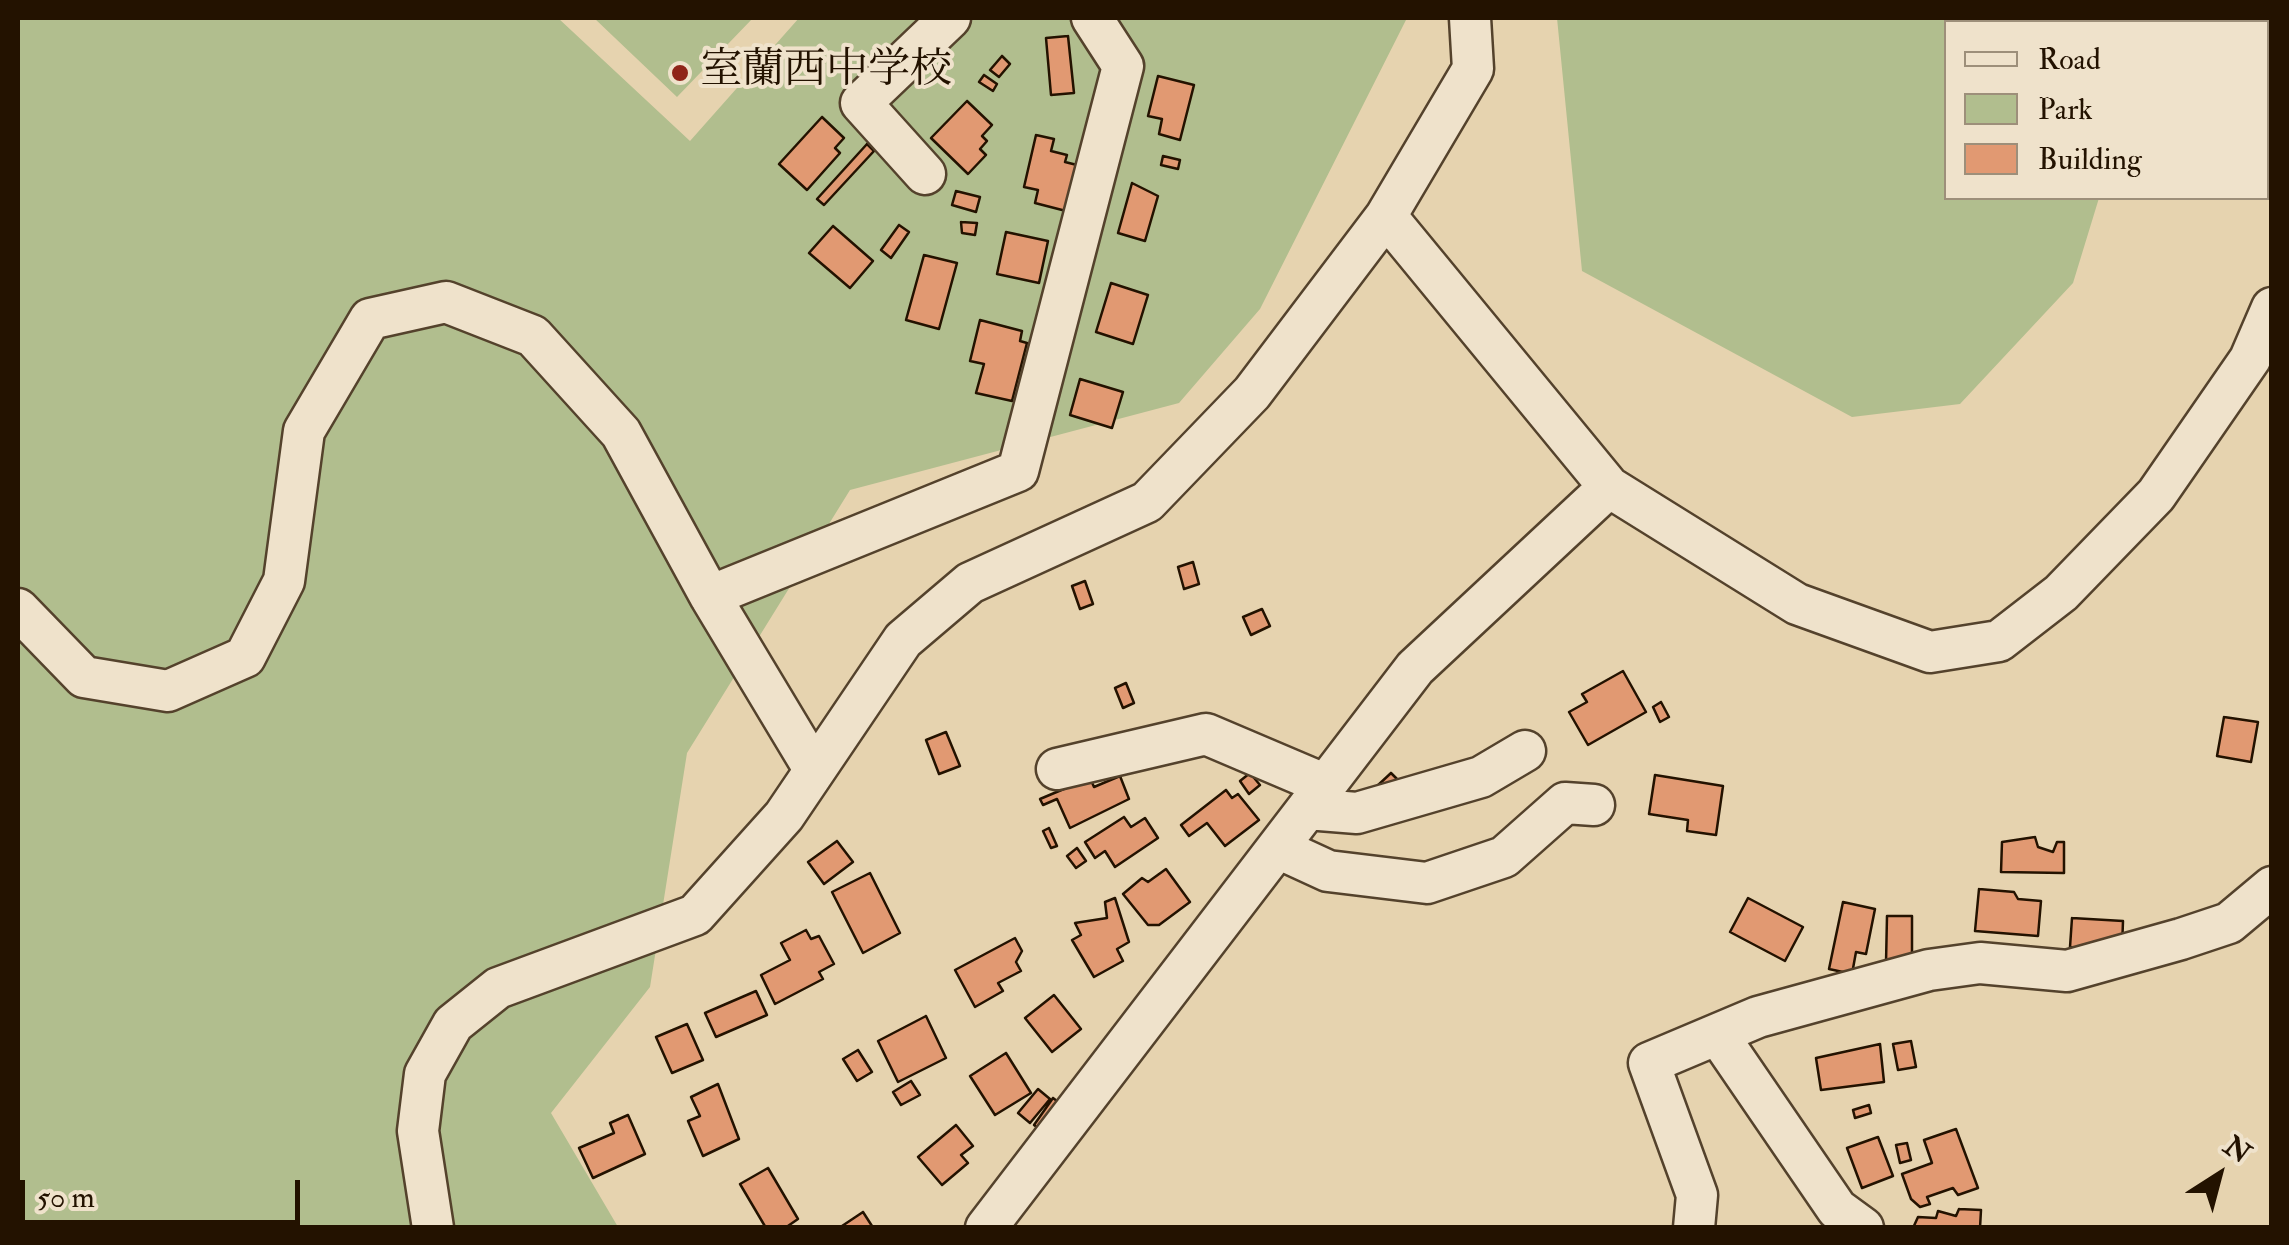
<!DOCTYPE html>
<meta charset="utf-8">
<style>
body{margin:0}
#map{position:relative;width:2289px;height:1245px;overflow:hidden;background:#e6d3af;font-family:"IM FELL Double Pica",serif}
canvas{display:block}
.frame{position:absolute;inset:0;border:20px solid #231200;pointer-events:none}
.legend{position:absolute;left:1944px;top:20px;width:325px;height:180px;box-sizing:border-box;background:#efe2cb;border:2px solid #9d8f7a;margin:0;padding:12px 18px;list-style:none;font-size:30px;color:#231200}
.legend li{display:flex;align-items:center;gap:20px;height:50px}
.legend b{width:50px;border:2px solid #9d8f7a}
.north{position:absolute;left:2169px;top:1125px;width:100px;height:100px;-webkit-text-stroke:8px #efe2cb;paint-order:stroke;rotate:36deg;font-size:28px;font-weight:700;line-height:40px;text-align:center;color:#231200}
.north::after{content:'';display:block;margin:auto;width:35px;height:45px;background:#231200;clip-path:polygon(50% 0,100% 100%,50% 72%,0 100%)}
.scale{position:absolute;left:20px;top:1180px;width:280px;height:45px;box-sizing:border-box;border:5px solid #231200;border-top:0;padding-left:12px;font-size:30px;line-height:35px;white-space:nowrap;color:#231200;-webkit-text-stroke:8px #efe2cb;paint-order:stroke}
</style>
<div id="map">
<canvas width="2289" height="1245"></canvas>
<div class="frame"></div>
<ul class="legend">
<li><b style="height:12px;background:#efe2cb"></b>Road</li>
<li><b style="height:28px;background:#b1be8e"></b>Park</li>
<li><b style="height:28px;background:#e19972"></b>Building</li>
</ul>
<div class="north">N</div>
<div class="scale">50 m</div>
</div>
<script>
const c = document.querySelector('canvas').getContext('2d');
c.lineJoin = 'round';
function fill(path, color) {
  c.fillStyle = color;
  c.fill(path, 'evenodd');
}
function shape(rows) {
  const path = new Path2D();
  for (const r of rows) {
    path.moveTo(r[0], r[1]);
    for (let i = 2; i < r.length; i += 2) path.lineTo(r[i], r[i + 1]);
  }
  return path;
}
function strokePath(path, color, width, dash) {
  c.strokeStyle = color;
  c.lineWidth = width;
  c.lineCap = dash ? 'butt' : 'round';
  c.setLineDash(dash || []);
  c.stroke(path);
}
function write(font, color, halo, rows, align = 'center') {
  c.font = font + ' "IM FELL Double Pica","Noto Serif JP",serif';
  c.lineWidth = 8;
  c.setLineDash([]);
  c.textBaseline = 'middle';
  c.strokeStyle = halo;
  c.fillStyle = color;
  for (const [text, x, y, turn = 0] of rows) {
    c.save();
    c.translate(x, y);
    c.rotate((+turn || 0) * Math.PI / 180);
    c.textAlign = isNaN(turn) ? turn : align;
    if (halo) c.strokeText(text, 0, 0);
    c.fillText(text, 0, 0);
    c.restore();
  }
}
const green = shape([
 [18,18,558,18,690,141,799,18,1407,18,1260,309,1179,403,850,490,687,753,650,987,551,1113,618,1227,18,1228],
 [594,18,753,18,677,97],
 [1557,18,2116,18,2117,22,1946,22,1946,198,2099,198,2073,283,1960,404,1852,417,1582,271]
]);
const building = shape([
 [1068,36,1074,93,1051,95,1046,38,1068,36],
 [1002,56,1010,64,999,77,990,70,1002,56],
 [984,75,997,84,993,91,979,82,984,75],
 [1158,76,1194,85,1180,140,1159,134,1162,119,1148,116,1158,76],
 [967,101,992,125,982,136,987,141,980,149,986,155,968,174,931,138,967,101],
 [822,117,844,138,835,148,840,153,807,190,779,164,822,117],
 [1036,135,1054,139,1051,151,1067,155,1065,162,1077,165,1066,211,1035,203,1038,190,1024,187,1036,135],
 [867,144,874,151,824,205,817,199,867,144],
 [1163,156,1180,160,1178,169,1161,165,1163,156],
 [1132,183,1158,196,1145,241,1118,233,1132,183],
 [956,191,980,197,976,212,952,205,956,191],
 [961,222,977,223,975,235,962,233,961,222],
 [899,225,909,232,891,258,881,250,899,225],
 [833,226,873,261,850,288,809,253,833,226],
 [1006,232,1048,241,1039,283,997,274,1006,232],
 [924,255,957,263,939,329,906,320,924,255],
 [1111,283,1148,295,1133,344,1096,332,1111,283],
 [980,320,1022,331,1020,341,1027,343,1012,401,976,393,984,364,970,361,980,320],
 [1080,379,1123,392,1112,428,1070,415,1080,379],
 [1193,562,1199,584,1184,589,1178,567,1193,562],
 [1085,581,1093,604,1080,609,1072,586,1085,581],
 [1262,609,1270,626,1251,635,1243,617,1262,609],
 [1623,671,1646,712,1588,745,1569,712,1587,702,1582,694,1623,671],
 [1126,683,1134,703,1123,708,1115,688,1126,683],
 [1661,702,1669,717,1660,722,1653,707,1661,702],
 [2224,717,2258,722,2251,762,2217,756,2224,717],
 [946,732,960,766,939,774,926,740,946,732],
 [1250,773,1260,785,1249,794,1240,781,1250,773],
 [1391,773,1397,779,1383,791,1376,787,1391,773],
 [1655,775,1723,786,1716,835,1687,831,1688,820,1649,814,1655,775],
 [1120,776,1129,799,1070,828,1057,799,1043,805,1040,799,1090,778,1094,787,1120,776],
 [1226,790,1232,798,1238,794,1259,820,1225,846,1207,823,1189,836,1181,825,1226,790],
 [1124,817,1131,827,1145,818,1158,838,1115,867,1105,851,1095,858,1085,842,1124,817],
 [1049,828,1057,846,1051,848,1043,831,1049,828],
 [2035,837,2038,847,2053,852,2057,842,2064,842,2064,873,2001,872,2002,842,2035,837],
 [837,841,853,862,824,884,808,862,837,841],
 [1077,848,1086,861,1076,868,1067,856,1077,848],
 [1166,869,1190,902,1159,925,1148,925,1123,894,1142,878,1148,882,1166,869],
 [870,873,900,933,863,953,832,892,870,873],
 [1979,889,2014,892,2018,899,2041,901,2038,936,1975,931,1979,889],
 [1115,898,1129,942,1117,949,1123,961,1094,977,1072,940,1081,935,1075,923,1107,918,1105,902,1115,898],
 [1748,898,1803,927,1785,961,1730,932,1748,898],
 [1843,902,1875,909,1866,954,1856,952,1852,974,1829,969,1843,902],
 [1887,916,1912,916,1912,963,1886,963,1887,916],
 [2072,918,2123,921,2122,949,2070,947,2072,918],
 [806,930,811,939,819,936,834,964,819,972,823,979,775,1004,761,975,790,960,781,943,806,930],
 [1015,938,1022,951,1016,962,1021,971,998,983,1003,991,975,1007,955,970,1015,938],
 [756,991,767,1015,716,1037,705,1013,756,991],
 [1054,995,1081,1029,1052,1052,1025,1018,1054,995],
 [926,1016,946,1058,898,1082,878,1041,926,1016],
 [687,1024,703,1060,672,1073,656,1037,687,1024],
 [1911,1041,1916,1067,1898,1070,1893,1044,1911,1041],
 [1880,1044,1884,1082,1821,1090,1816,1058,1880,1044],
 [858,1050,872,1072,857,1081,843,1059,858,1050],
 [1006,1053,1031,1093,995,1115,970,1076,1006,1053],
 [911,1081,920,1095,901,1105,893,1092,911,1081],
 [718,1084,739,1139,703,1156,688,1121,700,1116,691,1097,718,1084],
 [1038,1089,1050,1099,1030,1123,1018,1113,1038,1089],
 [1053,1098,1061,1104,1042,1131,1034,1125,1053,1098],
 [1869,1105,1871,1113,1855,1118,1853,1110,1869,1105],
 [628,1115,645,1154,593,1178,579,1148,614,1133,610,1123,628,1115],
 [956,1125,973,1146,961,1155,968,1163,942,1185,918,1157,956,1125],
 [1956,1129,1978,1188,1958,1195,1953,1188,1927,1197,1930,1204,1920,1207,1911,1199,1902,1174,1932,1163,1924,1140,1956,1129],
 [1878,1137,1893,1176,1862,1188,1847,1148,1878,1137],
 [1907,1143,1911,1160,1900,1163,1896,1145,1907,1143],
 [768,1168,798,1219,785,1228,766,1228,740,1184,768,1168],
 [1959,1209,1981,1210,1980,1228,1913,1228,1918,1217,1936,1218,1938,1211,1956,1216,1959,1209],
 [863,1212,872,1226,881,1228,839,1228,863,1212]
]);
const minor = shape([
 [2218,18,2221,22],
 [2266,110,2272,120],
 [925,174,861,103,950,18],
 [1386,216,1609,487,1797,604,1930,652,1999,641,2061,593,2156,495,2250,359,2272,308],
 [710,596,1018,471,1123,66,1092,18],
 [18,609,84,677,168,691,245,657,284,581,304,431,370,319,446,302,533,336,621,433,710,596,814,769],
 [1057,769,1206,734,1326,785],
 [1307,809,1357,813,1481,777,1525,751],
 [1278,848,1328,871,1427,883,1504,857,1565,803,1594,805],
 [1718,1035,1837,1209,1863,1228],
 [433,1228,418,1131,425,1074,453,1024,498,988,695,915,784,816,903,640,970,583,1147,502,1252,393,1386,216,1473,69,1470,18],
 [986,1228,1415,668,1609,487],
 [1694,1228,1697,1195,1649,1063,1758,1017,1929,970,1980,963,2067,971,2181,939,2229,923,2272,887]
]);
const markers = [
 [680,73,10,"#8f2418"]
];
const poiNames = [
 ["室蘭西中学校",700,73]
];
fill(green, '#b1be8e');
fill(building, '#e19972');
strokePath(building, '#231200', 2.5);
strokePath(minor, '#54422c', 45);
strokePath(minor, '#efe2cb', 40);
for (const [x, y, r, color] of markers) {
  const dot = new Path2D();
  dot.arc(x, y, r, 0, 2 * Math.PI);
  c.fillStyle = color;
  c.fill(dot);
  strokePath(dot, '#efe2cb', 4);
}
write('42px', '#231200', '#efe2cb', poiNames, 'left');
</script>
